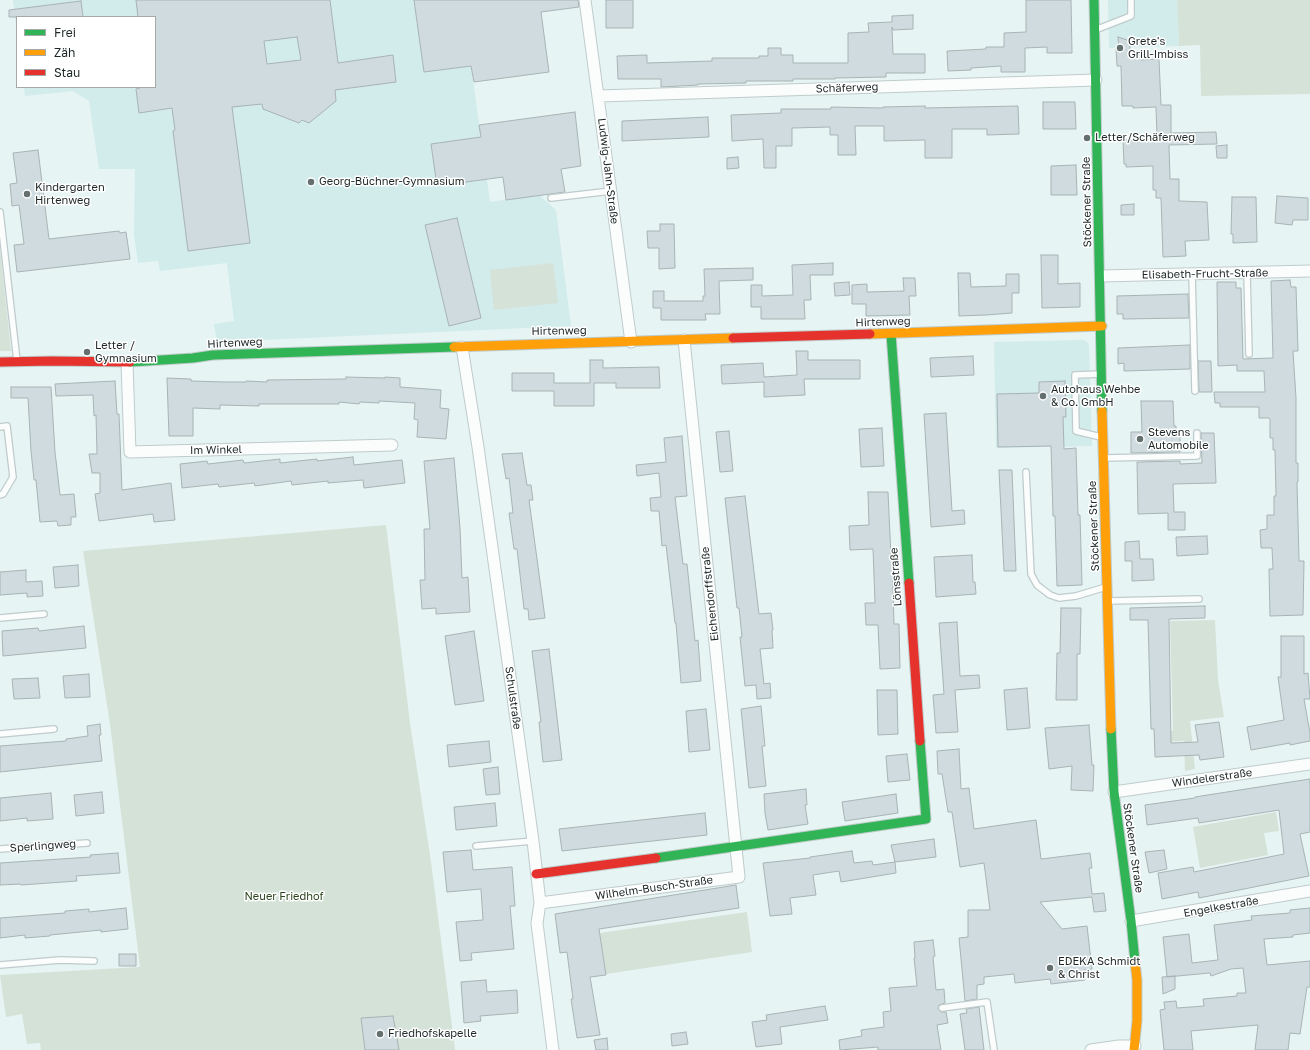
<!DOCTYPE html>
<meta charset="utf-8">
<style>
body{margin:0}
#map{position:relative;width:1310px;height:1050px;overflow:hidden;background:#e6f4f4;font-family:"Golos Text",sans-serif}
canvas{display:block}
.legend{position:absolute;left:16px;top:16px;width:140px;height:72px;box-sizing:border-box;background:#fff;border:1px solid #a5a9a9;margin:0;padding:5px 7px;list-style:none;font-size:12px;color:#1e2727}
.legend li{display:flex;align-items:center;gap:8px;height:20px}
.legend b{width:20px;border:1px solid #a5a9a9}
</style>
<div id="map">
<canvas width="1310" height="1050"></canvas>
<ul class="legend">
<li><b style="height:5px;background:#30b455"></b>Frei</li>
<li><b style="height:5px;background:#ff9f0a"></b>Zäh</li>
<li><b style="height:5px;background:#e5322d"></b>Stau</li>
</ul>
</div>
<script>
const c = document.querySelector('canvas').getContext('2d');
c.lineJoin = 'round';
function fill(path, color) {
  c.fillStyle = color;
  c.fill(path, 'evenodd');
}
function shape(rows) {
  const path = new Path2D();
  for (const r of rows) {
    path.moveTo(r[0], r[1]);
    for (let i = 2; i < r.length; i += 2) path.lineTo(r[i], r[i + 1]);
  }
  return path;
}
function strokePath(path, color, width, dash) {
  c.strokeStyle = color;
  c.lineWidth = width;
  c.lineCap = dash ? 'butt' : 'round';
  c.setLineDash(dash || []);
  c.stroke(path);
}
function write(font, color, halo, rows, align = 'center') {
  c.font = font + ' "Golos Text",sans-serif';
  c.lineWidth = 3;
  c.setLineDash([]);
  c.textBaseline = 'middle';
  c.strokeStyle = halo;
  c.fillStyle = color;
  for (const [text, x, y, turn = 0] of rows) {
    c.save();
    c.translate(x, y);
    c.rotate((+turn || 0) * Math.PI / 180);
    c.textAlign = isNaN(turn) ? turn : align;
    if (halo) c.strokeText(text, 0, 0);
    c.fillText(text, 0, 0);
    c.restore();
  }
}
const built = shape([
 [13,0,414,0,424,72,471,66,490,202,539,195,556,210,571,326,217,342,214,324,234,321,227,263,160,271,158,261,138,263,134,235,135,169,99,169,89,101,73,91,25,96,24,87,155,87,155,17,17,17,17,34],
 [1108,0,1177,0,1179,46,1109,48],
 [1084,340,1088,343,1089,347,1092,446,996,448,994,342]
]);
const green = shape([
 [1177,0,1310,0,1310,94,1201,96,1200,45,1179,46],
 [0,248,11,351,0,351],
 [553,263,558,303,494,310,490,270],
 [386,525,410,723,431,862,455,1050,41,1050,40,1043,27,1044,22,1014,6,1017,0,975,140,967,110,724,83,551],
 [1215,620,1218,680,1224,717,1190,721,1195,769,1185,771,1184,741,1154,742,1154,731,1173,731,1170,621],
 [1276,812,1279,831,1264,833,1268,855,1200,868,1193,827],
 [747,912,752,952,606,974,600,933]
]);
const building = shape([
 [136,0,330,0,338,63,393,55,396,82,335,90,336,101,309,123,302,120,299,123,263,109,262,104,232,107,250,243,188,251,173,131,175,130,172,108,139,113,136,89,143,87,155,87,155,17,138,17,136,0],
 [297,37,301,60,267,64,264,41,297,37],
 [414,0,578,0,579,7,541,12,549,72,474,82,471,66,424,72,414,0],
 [606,0,633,0,633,28,606,28,606,0],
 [1026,0,1071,0,1072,53,1047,53,1047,47,1025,48,1025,72,1001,72,1001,66,971,68,971,70,948,71,947,51,986,49,986,47,1004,47,1004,33,1026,32,1026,0],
 [81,1,83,17,9,17,9,10,81,1],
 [913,15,913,29,893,30,892,27,893,54,925,54,925,73,886,73,886,77,835,78,835,79,793,79,793,81,746,81,746,83,698,84,698,85,661,87,661,79,618,79,617,56,647,55,647,63,712,61,712,58,759,58,759,56,768,56,768,48,781,48,781,55,793,55,793,63,848,63,848,33,869,32,868,23,892,22,892,16,913,15],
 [1118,37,1130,41,1130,52,1140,52,1141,60,1159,59,1161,105,1171,105,1171,133,1216,132,1217,144,1169,145,1170,179,1179,179,1179,201,1207,202,1209,240,1185,241,1186,256,1163,257,1161,198,1156,198,1156,190,1153,190,1153,166,1126,167,1126,164,1124,164,1123,140,1143,140,1143,136,1157,136,1156,107,1133,108,1133,106,1122,106,1121,66,1117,66,1116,48,1119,48,1118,37],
 [1043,102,1075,102,1076,129,1043,129,1043,102],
 [925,106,925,108,1018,106,1019,134,987,135,987,129,952,129,952,158,925,158,925,140,884,141,884,126,855,126,856,155,838,155,838,135,830,135,830,127,792,128,792,146,776,146,776,168,764,168,763,139,732,141,731,115,781,113,781,109,831,109,831,107,883,108,883,107,925,106],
 [575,112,581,166,561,169,565,192,506,200,503,177,437,186,431,144,481,137,479,125,575,112],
 [708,117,709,137,622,141,622,121,708,117],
 [1227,145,1227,158,1217,158,1216,146,1227,145],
 [38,150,49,239,119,231,120,233,126,232,130,259,17,272,14,245,24,244,19,205,12,206,10,184,17,183,13,153,38,150],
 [738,157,739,168,727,169,727,158,738,157],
 [1076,165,1077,195,1051,195,1051,166,1076,165],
 [1277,196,1308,198,1308,220,1293,220,1292,225,1275,223,1277,196],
 [1232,197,1256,197,1257,242,1233,243,1233,234,1231,234,1232,197],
 [1134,204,1134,215,1121,215,1121,205,1134,204],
 [457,218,481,318,449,326,425,225,457,218],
 [660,224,674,224,675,268,659,269,659,248,648,248,647,231,660,231,660,224],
 [1041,255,1058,255,1058,284,1080,283,1080,307,1042,308,1041,255],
 [833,263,833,275,810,275,811,300,804,300,805,319,761,319,761,307,751,307,751,285,762,285,762,296,793,295,792,265,833,263],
 [753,268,753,280,719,281,720,314,705,314,706,320,661,320,661,308,653,308,653,291,664,291,664,301,703,301,703,296,705,296,704,269,753,268],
 [958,273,970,273,971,287,1006,286,1006,274,1019,274,1019,293,1012,293,1012,313,986,315,959,316,958,273],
 [903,278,915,278,916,296,909,296,910,315,866,316,866,304,852,304,852,285,867,284,867,292,904,291,903,278],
 [1290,280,1291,287,1296,287,1298,351,1293,351,1296,398,1296,463,1298,463,1298,482,1297,482,1299,561,1304,561,1303,615,1270,616,1269,569,1273,569,1272,548,1261,548,1260,530,1267,529,1267,515,1274,515,1274,496,1276,496,1275,450,1273,450,1273,438,1270,438,1270,419,1269,418,1259,418,1259,407,1220,407,1220,403,1215,403,1214,392,1265,392,1264,371,1237,371,1237,365,1218,366,1217,282,1236,282,1236,288,1241,288,1243,359,1273,358,1271,281,1290,280],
 [849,282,850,295,835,296,834,283,849,282],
 [1188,294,1189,318,1123,319,1123,314,1117,314,1117,296,1188,294],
 [1190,345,1190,369,1124,371,1124,363,1118,364,1118,348,1190,345],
 [796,351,808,351,808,360,860,360,860,379,804,379,805,395,764,397,764,382,722,384,721,365,763,363,764,377,797,375,796,351],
 [973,356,974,375,931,377,930,358,973,356],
 [590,360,603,360,603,368,659,367,660,388,616,388,616,383,594,383,594,406,554,406,554,391,512,391,512,373,554,373,554,383,590,383,590,360],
 [1198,361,1211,361,1212,392,1199,392,1198,361],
 [346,377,385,378,385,377,400,378,400,387,441,390,440,408,449,409,446,439,417,437,418,420,414,419,415,403,379,401,379,403,360,402,359,404,339,402,339,404,259,404,259,406,220,405,220,409,193,408,193,436,169,436,167,378,191,379,191,381,225,382,246,382,246,381,267,382,267,380,346,379,346,377],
 [115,381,117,414,119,414,122,490,171,483,175,520,154,522,153,514,99,521,95,494,100,493,100,473,92,473,89,454,97,454,96,415,94,416,93,395,56,396,55,384,115,381],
 [1065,381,1066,417,1063,417,1064,449,1076,448,1078,515,1080,515,1082,585,1057,586,1055,516,1053,516,1051,446,998,447,997,394,1039,393,1039,382,1065,381],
 [11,387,51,387,55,452,60,495,74,494,76,517,71,517,71,525,58,526,57,521,40,522,36,480,34,480,31,451,28,398,11,398,11,387],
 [1141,401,1173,401,1174,426,1176,426,1176,431,1180,431,1180,452,1131,453,1131,432,1142,432,1141,401],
 [946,413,952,511,964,510,965,524,931,527,924,414,946,413],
 [882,428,884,466,861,467,859,429,882,428],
 [729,431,733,471,720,472,716,432,729,431],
 [1201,433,1214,433,1216,483,1173,484,1174,512,1185,512,1185,530,1168,530,1168,513,1138,514,1137,462,1180,461,1180,464,1202,463,1201,433],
 [682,436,687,496,675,497,683,564,687,564,695,641,698,640,701,681,681,683,676,623,675,623,666,545,662,546,659,511,651,511,650,498,661,497,659,473,637,476,636,465,666,462,664,438,682,436],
 [522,453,527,485,531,485,533,500,529,500,545,618,529,620,528,609,524,609,517,549,514,549,509,513,513,513,509,478,506,479,502,454,522,453],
 [353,457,354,465,402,460,405,483,364,488,363,480,328,483,328,481,292,485,291,481,255,486,254,483,219,487,218,484,182,488,180,464,207,461,208,464,243,460,244,463,280,459,280,463,317,459,317,461,353,457],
 [454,458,460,528,462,578,468,577,470,612,436,614,436,608,422,609,420,580,425,580,424,529,430,529,424,461,454,458],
 [999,470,1012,470,1016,571,1004,571,999,470],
 [868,492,888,492,891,557,892,557,894,624,899,624,900,668,880,669,878,625,866,625,865,603,875,603,873,549,850,550,849,526,869,525,868,492],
 [745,496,759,614,771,613,773,630,772,630,773,648,760,649,764,684,770,683,771,698,757,699,756,685,745,686,740,637,742,637,739,608,737,608,725,498,745,496],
 [1207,536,1208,554,1177,556,1176,537,1207,536],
 [1139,541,1140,559,1153,559,1154,580,1132,581,1132,561,1125,561,1125,542,1139,541],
 [972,555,973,582,975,582,976,594,936,597,934,557,972,555],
 [78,565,79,586,55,588,53,567,78,565],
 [26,570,26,582,42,581,43,596,27,597,27,593,0,595,0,572,26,570],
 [1205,606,1205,618,1169,619,1171,743,1198,742,1195,725,1219,722,1224,757,1200,760,1199,755,1155,757,1154,729,1151,729,1148,620,1130,620,1130,608,1205,606],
 [1061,608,1081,608,1080,654,1077,654,1077,700,1056,700,1057,653,1060,653,1061,608],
 [957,622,960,676,979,675,980,688,955,690,958,732,936,733,933,695,944,694,939,623,957,622],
 [84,626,86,648,3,656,2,631,38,628,39,631,84,626],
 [474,631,484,701,455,705,445,636,474,631],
 [1281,636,1304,636,1304,674,1308,673,1310,699,1304,699,1310,733,1310,741,1290,745,1290,743,1251,750,1247,727,1284,720,1278,677,1281,677,1281,636],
 [549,649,562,760,543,762,539,722,541,722,532,651,549,649],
 [89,674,90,697,65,698,63,676,89,674],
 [38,678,40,698,14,699,12,679,38,678],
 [1027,688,1030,728,1007,730,1004,690,1027,688],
 [877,690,897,690,898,734,878,735,877,690],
 [761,706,765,746,762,746,766,786,749,788,741,709,761,706],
 [706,709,710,750,689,752,686,711,706,709],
 [100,724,101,735,99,735,102,761,0,772,0,746,66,741,66,739,88,736,87,726,100,724],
 [1089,725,1092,765,1094,765,1093,791,1071,790,1072,766,1049,769,1045,728,1089,725],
 [489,741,491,762,449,767,447,745,489,741],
 [959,749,961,789,969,788,974,829,1036,820,1041,859,1090,853,1092,868,1089,868,1092,894,1104,893,1106,911,1094,912,1092,897,1040,902,1062,929,1087,926,1092,969,1084,970,1085,980,1051,984,1050,979,1015,983,1014,974,984,977,984,984,977,985,977,999,965,1001,959,938,968,937,968,910,990,910,984,863,960,867,952,812,948,812,942,774,938,774,937,751,959,749],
 [907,754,910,780,888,782,886,756,907,754],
 [498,767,500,794,486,795,483,769,498,767],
 [1310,779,1310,832,1300,834,1309,876,1199,898,1198,892,1162,899,1158,873,1193,867,1194,872,1284,854,1279,810,1199,823,1198,818,1147,825,1145,805,1195,798,1195,797,1310,779],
 [806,789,807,805,805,805,808,824,768,830,765,813,764,794,806,789],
 [102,792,104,813,76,816,74,795,102,792],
 [51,793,53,819,27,821,27,818,0,821,0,798,51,793],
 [896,794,898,813,845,821,842,802,896,794],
 [495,803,497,826,456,830,454,807,495,803],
 [705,813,707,835,562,851,559,829,705,813],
 [934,839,936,857,895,862,891,845,934,839],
 [471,850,473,870,512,867,515,906,510,906,514,949,471,953,472,960,460,961,456,922,483,920,481,889,447,892,443,852,471,850],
 [1164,850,1167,869,1149,873,1145,852,1164,850],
 [852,851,854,863,872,861,873,865,895,862,896,873,841,882,839,871,813,875,816,895,790,898,792,914,770,916,763,863,810,858,810,857,852,851],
 [118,853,120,873,76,876,77,881,21,885,20,884,0,885,0,863,91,857,90,855,118,853],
 [736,885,739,908,599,929,606,975,590,977,600,1035,577,1038,571,999,573,999,567,952,560,953,555,914,736,885],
 [126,908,128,929,101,932,101,930,50,935,50,936,25,938,25,935,0,938,0,918,65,913,65,911,89,909,89,912,126,908],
 [1310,908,1310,933,1293,935,1293,937,1264,939,1267,965,1310,961,1310,987,1307,987,1300,1034,1290,1033,1288,1050,1255,1050,1258,1025,1191,1031,1193,1050,1164,1050,1160,1010,1165,1009,1164,1002,1176,1001,1177,1008,1204,1006,1203,999,1237,996,1237,993,1246,993,1243,968,1231,969,1211,976,1210,973,1167,977,1163,937,1189,934,1192,963,1218,960,1214,925,1252,920,1251,916,1290,913,1290,910,1310,908],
 [933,940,935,956,933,957,936,990,944,989,945,1003,939,1005,938,1009,941,1012,946,1012,948,1023,937,1025,941,1050,878,1050,878,1047,840,1050,839,1040,862,1036,861,1030,884,1027,883,1012,891,1011,889,988,917,986,914,958,915,958,914,942,933,940],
 [119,954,136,954,136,966,119,966,119,954],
 [1175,976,1175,989,1163,994,1162,977,1175,976],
 [486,980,487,992,517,990,518,1013,480,1016,481,1021,464,1023,461,982,486,980],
 [825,1006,828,1020,780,1027,782,1044,756,1047,752,1022,767,1020,766,1015,825,1006],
 [979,1007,984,1050,965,1050,960,1014,967,1013,966,1009,979,1007],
 [393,1016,399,1050,365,1050,361,1018,393,1016],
 [686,1032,688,1044,672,1046,671,1034,686,1032],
 [607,1038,608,1050,596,1050,594,1040,607,1038]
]);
const lane = shape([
 [1095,30,1131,16,1131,0],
 [551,198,611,191],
 [0,212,17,361],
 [1247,273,1249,354],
 [1192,274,1195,391],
 [0,427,7,426,13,477,3,494,0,495],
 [1101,437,1076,431,1075,375,1102,374],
 [1104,458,1197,456,1197,433],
 [1026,472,1031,574,1037,585,1050,595,1059,598,1076,596,1106,587],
 [1108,601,1199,599],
 [0,618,44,614],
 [0,734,54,729],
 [476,846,533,841],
 [0,849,87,843],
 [0,965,60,960,94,961],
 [942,1008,987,1002,994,1050]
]);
const street = shape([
 [585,0,631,342],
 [599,96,1096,80],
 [1101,276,1310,271],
 [462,347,478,447,533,841,540,903,537,923,553,1050],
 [127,362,130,452,392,445],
 [1114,792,1310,764],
 [540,903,739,877,684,340],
 [1131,921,1310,891],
 [1091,1050,1119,1046,1135,1046]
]);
const fast = shape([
 [1094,0,1102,411],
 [891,334,909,583],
 [130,362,193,358,213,355,454,347],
 [1111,729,1114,792,1131,921,1135,962],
 [656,858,926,819,920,741]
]);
const slow = shape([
 [870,334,1102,326],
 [454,347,733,338],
 [1102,411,1111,729],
 [1134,1050,1137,1021,1137,980,1135,962]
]);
const jam = shape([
 [733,338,870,334],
 [0,362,52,361,130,362],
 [909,583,920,741],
 [536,874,656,858]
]);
const markers = [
 [1120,48,4,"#646f6f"],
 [1087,138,4,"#646f6f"],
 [311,182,4,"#646f6f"],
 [27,194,4,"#646f6f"],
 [87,352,4,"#646f6f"],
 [1043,396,4,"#646f6f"],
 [1140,439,4,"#646f6f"],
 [1050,968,4,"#646f6f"],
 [380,1034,4,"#646f6f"]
];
const poiNames = [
 ["Grete's",1128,42],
 ["Grill-Imbiss",1128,55],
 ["Letter/Schäferweg",1095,138],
 ["Georg-Büchner-Gymnasium",319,182],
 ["Kindergarten",35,188],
 ["Hirtenweg",35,201],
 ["Letter /",95,346],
 ["Gymnasium",95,359],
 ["Autohaus Wehbe",1051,390],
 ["& Co. GmbH",1051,403],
 ["Stevens",1148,433],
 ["Automobile",1148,446],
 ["EDEKA Schmidt",1058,962],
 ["& Christ",1058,975],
 ["Friedhofskapelle",388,1034]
];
const streetNames = [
 ["Schäferweg",847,88,-2],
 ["Ludwig-Jahn-Straße",608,171,83],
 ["Stöckener Straße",1087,202,-91],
 ["Elisabeth-Frucht-Straße",1205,274,-1],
 ["Hirtenweg",883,322,-2],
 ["Hirtenweg",559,331,-1],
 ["Hirtenweg",235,343,-3],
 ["Im Winkel",216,450,-1],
 ["Stöckener Straße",1094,526,-92],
 ["Lönsstraße",896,577,-94],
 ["Eichendorffstraße",710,594,-96],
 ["Schulstraße",513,698,82],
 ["Windelerstraße",1212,778,-8],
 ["Sperlingweg",43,846,-4],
 ["Stöckener Straße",1133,848,82],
 ["Wilhelm-Busch-Straße",654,888,-8],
 ["Engelkestraße",1221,907,-10]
];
const parkNames = [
 ["Neuer Friedhof",284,897]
];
fill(built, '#d2ebeb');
fill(green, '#d5e2d8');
fill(building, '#cfdbdf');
strokePath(building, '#a8b3b4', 1);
strokePath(lane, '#c0cbcb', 8);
strokePath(street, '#c0cbcb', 13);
strokePath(fast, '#c0cbcb', 11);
strokePath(slow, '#c0cbcb', 11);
strokePath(jam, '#c0cbcb', 11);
strokePath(lane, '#fbfdfd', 5.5);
strokePath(street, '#fbfdfd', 11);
strokePath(fast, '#30b455', 9);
strokePath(slow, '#ff9f0a', 9);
strokePath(jam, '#e5322d', 9);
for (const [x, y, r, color] of markers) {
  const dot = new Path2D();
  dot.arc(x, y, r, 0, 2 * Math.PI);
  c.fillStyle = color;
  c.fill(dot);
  strokePath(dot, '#fff', 1.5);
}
write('11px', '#1e2727', '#fff', poiNames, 'left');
write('11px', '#1e2727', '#fff', streetNames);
write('11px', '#2c451d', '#fff', parkNames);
</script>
